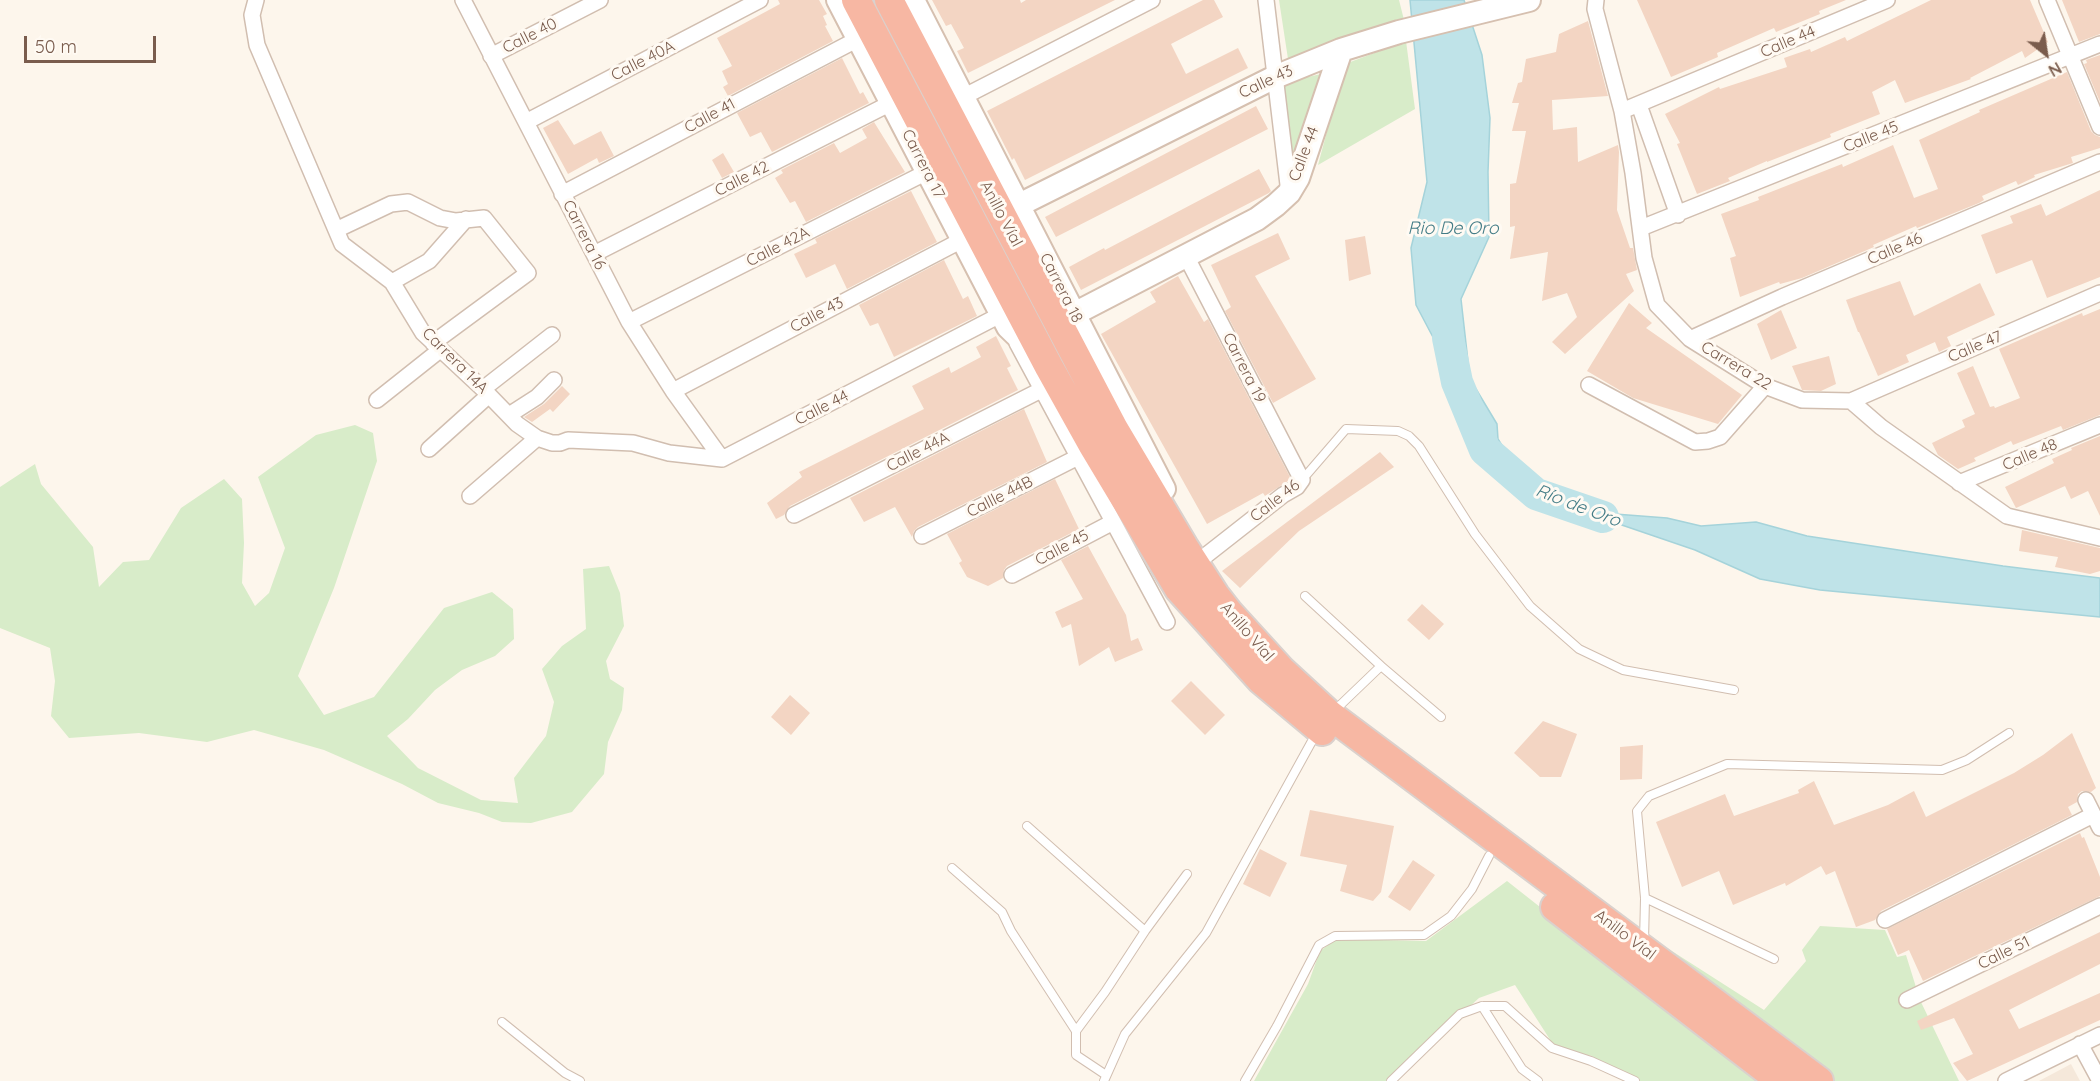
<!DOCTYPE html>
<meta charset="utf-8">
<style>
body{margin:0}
#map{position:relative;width:2100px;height:1081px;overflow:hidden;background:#fdf6ec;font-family:Quicksand,sans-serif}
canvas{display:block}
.north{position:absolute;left:2016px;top:24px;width:60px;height:60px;-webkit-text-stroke:4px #fffaf3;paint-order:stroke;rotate:150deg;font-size:16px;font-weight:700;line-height:24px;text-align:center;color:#7a5c4d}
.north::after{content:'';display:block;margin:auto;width:21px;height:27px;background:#7a5c4d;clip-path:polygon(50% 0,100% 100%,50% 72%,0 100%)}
.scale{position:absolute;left:24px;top:36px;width:132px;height:27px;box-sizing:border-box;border:3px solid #7a5c4d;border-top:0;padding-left:8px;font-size:18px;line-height:21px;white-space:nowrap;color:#7a5c4d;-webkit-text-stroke:4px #fffaf3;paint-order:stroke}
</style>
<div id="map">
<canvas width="2100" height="1081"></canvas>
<div class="north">N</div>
<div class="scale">50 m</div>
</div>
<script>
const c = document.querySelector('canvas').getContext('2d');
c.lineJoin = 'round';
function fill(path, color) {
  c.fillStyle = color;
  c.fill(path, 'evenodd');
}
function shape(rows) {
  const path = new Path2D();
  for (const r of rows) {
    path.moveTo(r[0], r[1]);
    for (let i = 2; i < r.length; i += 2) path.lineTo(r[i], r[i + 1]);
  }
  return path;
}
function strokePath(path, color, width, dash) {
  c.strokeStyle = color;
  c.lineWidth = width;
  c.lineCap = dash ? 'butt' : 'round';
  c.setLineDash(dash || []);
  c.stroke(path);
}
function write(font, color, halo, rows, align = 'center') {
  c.font = font + ' Quicksand,sans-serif';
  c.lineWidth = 6;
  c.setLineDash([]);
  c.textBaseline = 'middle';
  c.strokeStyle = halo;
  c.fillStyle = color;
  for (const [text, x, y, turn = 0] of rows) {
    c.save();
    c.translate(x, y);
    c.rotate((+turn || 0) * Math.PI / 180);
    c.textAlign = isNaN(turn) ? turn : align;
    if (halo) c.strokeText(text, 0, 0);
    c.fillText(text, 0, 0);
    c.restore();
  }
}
const residential = shape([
 [2071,1064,2080,1081,2039,1081]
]);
const green = shape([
 [1279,0,1399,0,1405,24,1288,59],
 [1406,41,1415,109,1318,165,1345,64],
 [1330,72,1293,168,1281,83],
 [355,425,373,433,377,461,334,588,298,676,324,715,374,697,444,608,492,592,513,609,514,639,495,656,462,670,435,690,408,719,387,736,418,768,481,800,518,803,514,778,546,736,554,702,542,669,562,646,586,629,583,569,609,566,620,593,624,626,606,661,610,679,624,688,622,710,608,742,604,774,572,812,531,823,502,822,479,813,438,803,402,784,324,750,254,730,207,742,139,733,69,738,51,716,55,681,50,648,0,628,0,487,35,464,41,484,93,547,99,587,123,562,149,560,181,508,224,479,242,499,244,543,242,583,255,606,269,593,285,548,258,477,316,435],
 [1507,881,1761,1081,1628,1081,1592,1056,1556,1049,1515,985,1479,998,1388,1081,1254,1081,1308,984,1320,951,1336,939,1426,941],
 [1820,926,1885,930,1897,957,1906,955,1920,1000,1959,1081,1835,1081,1650,937,1764,1010,1806,961,1802,950]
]);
const water = shape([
 [1410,0,1464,0,1482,55,1490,118,1488,172,1489,237,1461,299,1470,379,1497,424,1498,439,1511,460,1544,482,1575,493,1615,514,1667,518,1701,526,1756,522,1807,536,2003,566,2100,578,2100,617,1820,590,1760,579,1695,550,1569,507,1530,478,1510,480,1485,436,1416,305,1411,248,1427,182,1410,0]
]);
const river = shape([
 [1448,338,1457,382,1485,450,1536,494,1603,517]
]);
const building = shape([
 [778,0,819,0,827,14,823,16,827,25,825,26,833,41,728,96,723,87,728,84,722,71,732,66,717,38,780,4],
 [932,0,1020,0,1021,3,1026,0,1115,0,968,73,957,51,964,48,951,24,946,26],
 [1203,0,1214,0,1223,17,1171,44,1186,74,1238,48,1248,68,1025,180,1014,158,1012,160,987,111],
 [1637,0,1846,0,1819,11,1820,14,1776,32,1774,28,1717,53,1718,57,1671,77],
 [1931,0,2030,0,2048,42,2025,58,2022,51,1970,78,1971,79,1905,103,1895,80,1872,92,1880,114,1830,134,1831,137,1767,162,1767,161,1728,178,1730,181,1697,194,1677,144,1680,143,1665,114,1719,87,1720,89,1787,67,1784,58,1810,49,1811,52,1845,37,1847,41],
 [2062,0,2100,0,2100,34,2079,42],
 [1588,21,1608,96,1552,100,1553,130,1577,127,1578,162,1618,145,1619,152,1617,210,1630,248,1633,248,1637,270,1626,274,1634,291,1565,354,1552,342,1577,317,1567,293,1542,301,1548,252,1510,259,1515,226,1510,227,1510,184,1516,183,1526,131,1512,131,1519,103,1512,103,1518,83,1522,82,1526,59,1556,52,1559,34],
 [2100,55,2100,102,2084,64,2087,63,2086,60],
 [842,58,860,94,863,92,869,103,772,152,761,132,750,137,737,113],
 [2067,72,2091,131,2095,135,2100,137,2100,148,2071,157,2073,163,2034,175,2035,177,2018,185,2016,181,1982,196,1984,200,1979,203,1917,228,1916,226,1873,245,1874,247,1802,278,1780,284,1779,282,1740,297,1730,258,1736,256,1721,214,1759,200,1758,197,1842,164,1843,167,1893,145,1914,198,1938,189,1919,140,1980,112,1979,110],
 [1256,106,1268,129,1056,237,1045,217],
 [558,120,574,145,601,131,614,156,599,163,597,158,568,174,543,128],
 [874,122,905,172,806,222,795,201,790,203,775,178,783,173,781,170,834,143,840,153,867,138,862,129],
 [723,153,734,172,722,178,712,160],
 [1259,169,1271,191,1269,193,1081,290,1069,267,1104,248,1105,250],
 [2100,190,2100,277,2047,298,2032,260,1996,274,1981,235,2013,223,2010,216,2041,204,2046,216],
 [911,191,937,242,847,289,835,264,806,278,794,254,817,243,815,239],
 [1278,233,1290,259,1255,276,1316,379,1273,403,1225,311,1231,307,1211,265],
 [1365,236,1371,274,1349,281,1345,240],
 [944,260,963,299,968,296,977,316,894,357,878,323,870,326,859,305],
 [1178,276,1204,322,1208,319,1291,479,1265,496,1263,493,1207,524,1101,334,1156,302,1150,292],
 [1900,281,1914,316,1980,283,1995,315,1947,337,1951,346,1939,352,1935,342,1906,355,1909,362,1878,376,1859,332,1858,332,1846,300],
 [1629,303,1652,323,1646,328,1742,395,1718,424,1633,398,1587,371],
 [2100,309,2100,415,2063,430,2061,426,2013,445,2011,441,1974,458,1976,461,1958,469,1938,455,1932,443,1965,427,1962,420,1975,414,1957,373,1973,366,1990,407,1994,406,1995,408,2020,398,1999,349,2082,313,2083,316],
 [1781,310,1797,348,1771,360,1757,324],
 [996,336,1011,366,1007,368,1018,390,790,506,784,515,776,519,767,503,802,477,799,472,924,409,912,386,949,367,951,373,981,357,976,347],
 [1829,356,1836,384,1821,391,1802,390,1792,366],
 [562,386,570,394,553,412,550,409,532,422,524,417,544,404],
 [1024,409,1047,462,918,527,914,531,912,537,895,507,864,522,850,498],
 [2100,436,2100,516,2088,491,2071,499,2065,486,2016,508,2005,487,2054,463,2052,459,2072,450,2071,448],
 [1380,452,1394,467,1299,531,1240,588,1222,571],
 [1055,479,1079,529,1007,566,1004,570,1003,578,988,586,967,577,959,563,962,561,947,534],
 [2022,530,2100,548,2100,571,2090,574,2055,567,2058,557,2019,551],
 [1088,546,1126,615,1131,641,1138,638,1143,650,1115,662,1109,647,1079,666,1071,624,1062,628,1055,612,1083,599,1061,560],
 [1422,604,1444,624,1429,640,1407,620],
 [1191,681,1225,715,1205,735,1171,701],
 [790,695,810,713,791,735,771,717],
 [1543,721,1577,734,1561,777,1540,777,1514,753],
 [2072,733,2096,788,2091,792,2082,791,2078,794,2077,802,2068,807,2072,815,1881,911,1875,920,1856,927,1835,871,1826,875,1821,866,1786,886,1785,883,1733,905,1719,871,1682,887,1656,822,1725,794,1734,816,1799,793,1798,790,1814,781,1834,825,1888,805,1914,791,1926,817,2014,773,2043,755],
 [1643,745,1642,779,1620,780,1620,747],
 [1310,810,1394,826,1381,892,1373,901,1340,891,1347,865,1300,856],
 [2080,833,2082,838,2084,837,2100,877,2100,896,1923,981,1909,950,1898,955,1887,929],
 [1260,849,1287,863,1270,897,1243,884],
 [1413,860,1435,875,1410,911,1388,897],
 [2100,932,2100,964,2009,1010,2019,1029,2100,993,2100,1020,1967,1081,1953,1063,1973,1054,1954,1018,1921,1030,1917,1021]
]);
const lane = shape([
 [1302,480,1346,429,1398,431,1409,436,1419,446,1475,534,1530,606,1579,649,1623,670,1734,690],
 [1305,596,1381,666],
 [1333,712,1381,666,1441,717],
 [1027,826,1145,931],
 [952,868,1002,912,1011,931,1076,1031],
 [1645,898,1774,959],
 [1644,942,1645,898,1637,811,1649,796,1727,764,1942,770,1967,760,2009,733],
 [1482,1006,1522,1069,1538,1081],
 [502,1022,565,1073,580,1081],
 [1106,1075,1076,1055,1076,1031,1105,992,1145,931,1187,874],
 [1104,1081,1125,1034,1206,933,1317,732],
 [1245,1081,1277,1026,1319,945,1335,936,1424,935,1451,916,1472,889,1489,856],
 [1391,1081,1460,1014,1482,1006,1505,1006,1552,1048,1591,1061,1635,1081]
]);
const street = shape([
 [256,0,252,15,257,45,342,244,392,282,423,333,483,389,517,424,537,438,552,443,560,443,568,440,633,443,669,453,722,459,1002,314],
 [463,0,629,322,673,391,722,459],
 [1266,0,1289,193],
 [1596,0,1595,9,1622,111,1633,173,1644,258,1657,305,1690,339,1765,386,1802,400,1851,401,1881,427,2007,516,2100,538],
 [2047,0,2100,127],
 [491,56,600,0],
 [963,97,1152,0],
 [1639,105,1678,215],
 [1622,111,1887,0],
 [526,122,760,0],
 [562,194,858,39],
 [1641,228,2100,44],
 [336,230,391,204,408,202,440,218,456,221,484,218,528,273,433,343],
 [594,254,891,103],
 [1186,256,1302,480,1297,487,1283,495,1195,564],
 [392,282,429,261,466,219],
 [629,322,927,172],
 [1690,339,1782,297,2100,162],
 [1017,343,1167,622],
 [1589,385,1695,442,1708,441,1720,437,1765,386],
 [483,389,552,335],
 [673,391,962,240],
 [377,400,440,350],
 [1851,401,2100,293],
 [509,415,537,397,554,380],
 [429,449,489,395],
 [1959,483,2100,425],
 [470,496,537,438],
 [794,515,1041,390],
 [922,536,1078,457],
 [1012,575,1113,522],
 [2086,800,2100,828],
 [1885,920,2093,815],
 [1907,1000,2100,906],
 [2080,1044,2100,1081],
 [2006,1081,2100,1035]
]);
const secondary = shape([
 [838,0,1008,327,1038,356],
 [913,0,1164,489],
 [1019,205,1275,77,1341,50,1399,32,1529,0],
 [1074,314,1257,219,1276,205,1289,193,1298,178,1341,50]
]);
const highway = shape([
 [856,0,1049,367,1092,444,1179,589,1261,680,1322,731],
 [889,0,1114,429,1184,547,1215,595,1229,613,1281,670,1330,715,1819,1081],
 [1555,907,1781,1081]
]);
const streetNames = [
 ["Calle 40",530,36,-27],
 ["Calle 44",1788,42,-23],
 ["Calle 40A",643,61,-27],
 ["Calle 43",1266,82,-25],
 ["Calle 41",710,116,-28],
 ["Calle 45",1871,137,-22],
 ["Calle 44",1304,154,-69],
 ["Carrera 17",923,164,63],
 ["Calle 42",742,179,-27],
 ["Anillo Víal",1001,214,62],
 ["Carrera 16",584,235,63],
 ["Calle 42A",778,247,-27],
 ["Calle 46",1895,249,-23],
 ["Carrera 18",1061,288,63],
 ["Calle 43",817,315,-28],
 ["Calle 47",1975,347,-23],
 ["Carrera 14A",455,361,45],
 ["Carrera 22",1736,366,31],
 ["Carrera 19",1244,368,63],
 ["Calle 44",822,408,-27],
 ["Calle 44A",918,452,-27],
 ["Calle 48",2030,455,-23],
 ["Callle 44B",1000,497,-27],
 ["Calle 46",1275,501,-38],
 ["Calle 45",1062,548,-28],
 ["Anillo Víal",1247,632,49],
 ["Anillo Víal",1625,935,37],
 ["Calle 51",2004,953,-26]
];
const waterNames = [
 ["Rio De Oro",1453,229],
 ["Río de Oro",1578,506,21]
];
fill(residential, '#f5e8da');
fill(green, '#d8ecc9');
fill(water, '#bfe3e8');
strokePath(water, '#a5d3da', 1.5);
strokePath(river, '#bfe3e8', 32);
fill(building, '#f3d5c3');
strokePath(lane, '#d1beb0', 10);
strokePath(street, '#d1beb0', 18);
strokePath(secondary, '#d6c0b0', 26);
strokePath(highway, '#dad1cd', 32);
strokePath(lane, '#fff', 8);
strokePath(street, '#fff', 15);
strokePath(secondary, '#fff', 22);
strokePath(highway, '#f7b7a3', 28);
write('16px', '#7a5c4d', '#fffaf3', streetNames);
write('italic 18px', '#437c86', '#fffaf3', waterNames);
</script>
